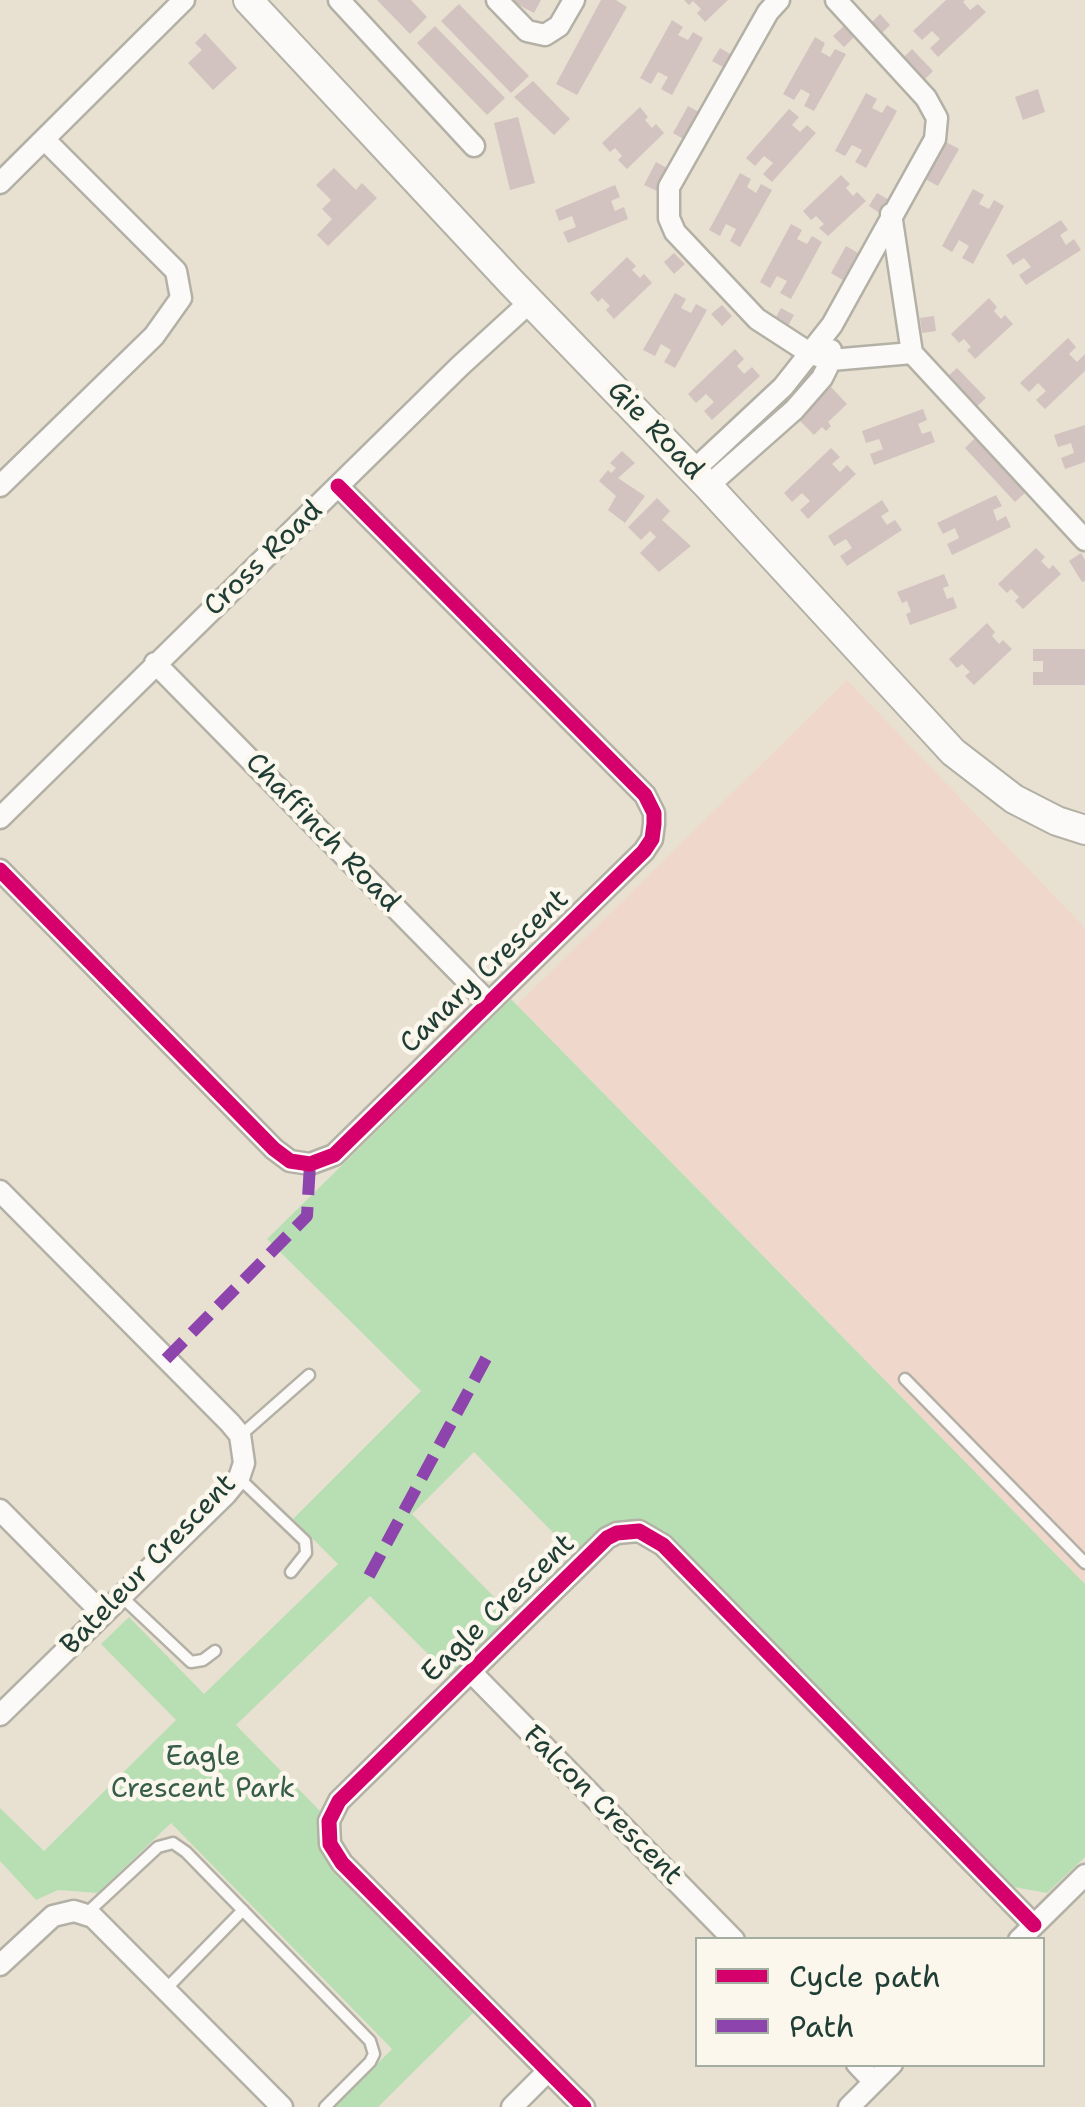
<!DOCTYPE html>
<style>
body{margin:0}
#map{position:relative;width:1085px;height:2107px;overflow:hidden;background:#e8e0d0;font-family:"Shantell Sans",sans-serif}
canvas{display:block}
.legend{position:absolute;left:695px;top:1937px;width:350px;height:130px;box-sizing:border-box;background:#fbf7ec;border:2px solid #a3ada2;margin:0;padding:12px 18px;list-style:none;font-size:30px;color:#1f3d34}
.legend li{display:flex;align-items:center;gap:20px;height:50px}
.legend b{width:50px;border:2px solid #a3ada2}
</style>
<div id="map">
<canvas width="1085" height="2107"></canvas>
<ul class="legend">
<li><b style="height:12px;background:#d6006c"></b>Cycle path</li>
<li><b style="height:12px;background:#8e44ad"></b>Path</li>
</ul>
</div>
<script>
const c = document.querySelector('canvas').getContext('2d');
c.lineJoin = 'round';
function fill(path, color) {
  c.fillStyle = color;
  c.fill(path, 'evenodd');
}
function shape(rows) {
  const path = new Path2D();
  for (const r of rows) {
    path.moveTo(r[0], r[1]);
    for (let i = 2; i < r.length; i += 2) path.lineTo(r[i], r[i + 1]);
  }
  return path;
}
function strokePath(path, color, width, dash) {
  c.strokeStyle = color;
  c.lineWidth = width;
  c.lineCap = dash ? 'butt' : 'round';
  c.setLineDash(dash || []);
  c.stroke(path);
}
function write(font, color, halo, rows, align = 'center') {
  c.font = font + ' "Shantell Sans",sans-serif';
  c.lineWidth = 9;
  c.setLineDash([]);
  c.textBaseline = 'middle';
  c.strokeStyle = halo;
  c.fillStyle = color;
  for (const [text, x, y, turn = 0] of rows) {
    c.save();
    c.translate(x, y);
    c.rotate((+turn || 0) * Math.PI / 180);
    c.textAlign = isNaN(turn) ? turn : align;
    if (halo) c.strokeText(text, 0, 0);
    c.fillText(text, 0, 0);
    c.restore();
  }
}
const built = shape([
 [847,680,1085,928,1085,1584,517,1005]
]);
const green = shape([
 [511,999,1085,1584,1085,1857,1047,1893,1014,1887,664,1531,639,1521,618,1522,575,1555,474,1452,412,1514,512,1615,451,1677,370,1596,236,1725,321,1812,318,1839,330,1864,475,2011,378,2107,334,2107,392,2049,171,1823,98,1893,58,1890,36,1900,0,1861,0,1808,44,1851,176,1720,101,1644,129,1617,204,1694,338,1564,293,1519,421,1391,267,1239]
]);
const building = shape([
 [377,0,411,0,427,17,410,34],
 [509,0,541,0,534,13],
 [601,0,616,0,627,7,577,95,556,84],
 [684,0,728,0,705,22,697,13,701,9,693,1,689,5],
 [946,0,965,0,963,2,970,10,978,4,986,12,938,57,930,48,940,39,932,31,922,40,913,31],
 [459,4,529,76,511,93,441,21],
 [880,14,890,25,880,35,870,24],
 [672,20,683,27,678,35,688,40,693,32,703,38,672,95,661,89,668,77,658,72,651,84,640,78],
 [435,26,505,98,487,115,417,43],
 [844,26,854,37,844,47,833,36],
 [205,33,237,68,213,90,188,63,202,50,195,43],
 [815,37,825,43,821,52,830,57,835,49,846,54,814,111,804,106,810,94,801,89,794,100,783,94],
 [720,48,732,55,725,68,712,61],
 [912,49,933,71,923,81,902,59],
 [533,81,570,119,554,135,514,97],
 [1038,89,1045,112,1023,120,1015,97],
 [866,93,877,99,872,108,882,113,887,105,897,111,866,168,855,162,862,150,852,145,845,156,835,151],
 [688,106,701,113,685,140,673,133],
 [640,107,648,117,645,120,652,128,656,124,664,133,627,169,618,160,622,156,615,148,610,152,602,143],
 [789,109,799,117,792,125,800,132,807,125,816,133,772,182,763,174,773,163,764,156,755,166,746,158],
 [518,117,535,183,510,190,494,123],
 [946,142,959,149,938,186,925,179],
 [656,162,669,169,657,191,644,185],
 [334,168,356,190,362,183,377,198,328,246,317,235,332,219,322,209,331,200,316,185],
 [740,173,751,179,747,187,756,193,761,184,772,190,740,247,730,241,736,229,726,224,720,236,709,230],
 [841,175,850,184,846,188,853,196,857,192,866,201,828,236,819,228,824,224,816,216,811,220,803,211],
 [615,185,620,197,611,201,615,211,624,207,628,219,568,243,563,232,576,227,572,216,559,221,555,210],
 [973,189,984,195,979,204,989,209,994,200,1004,206,973,264,962,258,969,246,959,240,952,252,942,246],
 [877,193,889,200,881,214,869,206],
 [1061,220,1068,230,1060,235,1066,245,1074,239,1081,250,1026,285,1019,275,1031,267,1024,258,1013,265,1006,255],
 [791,224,802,230,797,239,807,244,812,236,822,242,791,299,780,293,787,281,777,276,770,288,760,282],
 [846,246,858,253,843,280,831,273],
 [674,253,685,264,674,274,664,262],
 [627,257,636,266,632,270,640,278,644,274,652,283,614,319,606,310,610,306,602,298,598,302,590,293],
 [675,293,686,299,681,308,691,313,696,304,707,310,675,368,664,362,671,350,661,344,655,356,643,350],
 [989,298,997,307,994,311,1001,319,1005,315,1013,324,975,359,967,350,971,347,964,339,959,343,951,334],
 [722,305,732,316,722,326,711,314],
 [781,308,794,315,787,328,774,321],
 [934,316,936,331,922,333,920,318],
 [1068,338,1076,347,1069,354,1077,362,1085,354,1085,371,1045,409,1036,400,1046,391,1038,383,1029,392,1020,383],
 [735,349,744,359,737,366,744,374,752,367,760,376,712,420,704,411,714,402,706,394,696,403,688,394],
 [957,368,986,398,975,408,946,378],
 [831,387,847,404,828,422,831,426,826,431,822,427,814,435,798,419],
 [923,409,927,420,918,424,922,434,931,431,935,442,874,465,870,454,883,449,879,439,866,443,862,431],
 [1085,425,1085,462,1065,469,1061,458,1074,453,1071,443,1058,447,1054,435],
 [975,438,1025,493,1015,502,965,448],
 [831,448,840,457,832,464,840,472,847,465,856,474,808,519,800,510,810,501,802,493,792,502,784,493],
 [622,451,635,463,618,478,645,496,625,523,608,510,616,496,599,481,608,470,611,473,616,468,610,463],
 [996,495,1002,506,993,510,997,521,1006,516,1011,527,952,555,947,544,959,538,955,528,943,534,937,523],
 [657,498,670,511,662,520,691,546,659,572,640,553,656,537,650,531,641,540,628,527],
 [882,500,889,511,881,516,887,525,895,520,902,530,847,566,840,556,852,548,846,539,834,546,828,536],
 [1036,548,1045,557,1041,561,1049,569,1053,565,1061,574,1023,609,1015,601,1019,597,1011,589,1007,593,998,584],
 [1081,553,1085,560,1085,581,1082,582,1069,561],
 [944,574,949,586,943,588,947,599,953,597,957,608,910,625,906,614,911,612,907,601,902,603,897,592],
 [987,623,995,632,992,636,999,644,1003,640,1012,649,974,685,965,676,970,672,962,664,957,668,949,659],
 [1033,649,1085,649,1085,685,1033,685,1033,672,1043,672,1043,661,1033,661]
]);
const lane = shape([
 [905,1379,1085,1563],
 [241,1435,309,1375],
 [239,1478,305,1541,306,1553,291,1572],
 [122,1597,191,1662,203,1660,215,1651],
 [87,1913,158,1847,173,1843,186,1852,370,2041,374,2054,370,2062,325,2107],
 [166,1989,243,1910]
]);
const street = shape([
 [339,0,474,146],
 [497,0,527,31,545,35,559,26,574,0],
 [779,0,768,12,669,187,669,218,675,232,757,319,811,354,831,360,912,353],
 [0,183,184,0],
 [891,214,912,353,1085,540],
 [693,471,783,387,832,325,935,139,937,118,926,98,836,0],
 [0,486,154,336,181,298,176,271,45,140],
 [708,486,794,410,822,378,831,360,831,350],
 [155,663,489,1003],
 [0,818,460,366,530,302],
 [0,870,274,1149,290,1161,310,1164,334,1155,644,851,652,839,654,824,654,813,645,795,338,486],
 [0,1191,230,1423,240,1435,244,1463,239,1478,226,1494,0,1715],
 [0,1510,103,1614],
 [471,1672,734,1940],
 [1019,1940,1085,1875],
 [0,1965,53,1916,74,1911,93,1917,282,2107],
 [857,2064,874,2082],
 [512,2107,548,2071],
 [584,2107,342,1863,330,1844,329,1821,339,1801,607,1538,617,1533,639,1531,663,1545,1034,1925],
 [849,2107,892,2064]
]);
const secondary = shape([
 [248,0,511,282,708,486,953,752,1014,799,1057,821,1085,830]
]);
const quiet = shape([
 [166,1359,307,1216,310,1164],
 [369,1576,490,1351]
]);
const cycleway = shape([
 [0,870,274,1149,290,1161,310,1164,334,1155,644,851,652,839,654,824,654,813,645,795,338,486],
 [584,2107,342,1863,330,1844,329,1821,339,1801,607,1538,617,1533,639,1531,663,1545,1034,1925]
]);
const streetNames = [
 ["Gie Road",655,431,46],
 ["Cross Road",264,559,-44],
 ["Chaffinch Road",322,833,46],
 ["Canary Crescent",485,972,-44],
 ["Bateleur Crescent",149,1565,-46],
 ["Eagle Crescent",499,1609,-44],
 ["Falcon Crescent",602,1806,45]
];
const parkNames = [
 ["Eagle",203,1758],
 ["Crescent Park",203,1790]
];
fill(built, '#f0d7cc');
fill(green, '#b8dfb3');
fill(building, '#d3c3c0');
strokePath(lane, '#b3b1a6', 15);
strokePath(street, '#b3b1a6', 25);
strokePath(secondary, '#b3b1a6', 32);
strokePath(lane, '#fcfaf8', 10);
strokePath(street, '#fcfaf8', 20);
strokePath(secondary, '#fcfaf8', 28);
strokePath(quiet, '#8e44ad', 12, [25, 12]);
strokePath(cycleway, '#d6006c', 15);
write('28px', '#1f3d34', '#fbf7ec', streetNames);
write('28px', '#365d49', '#fbf7ec', parkNames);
</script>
